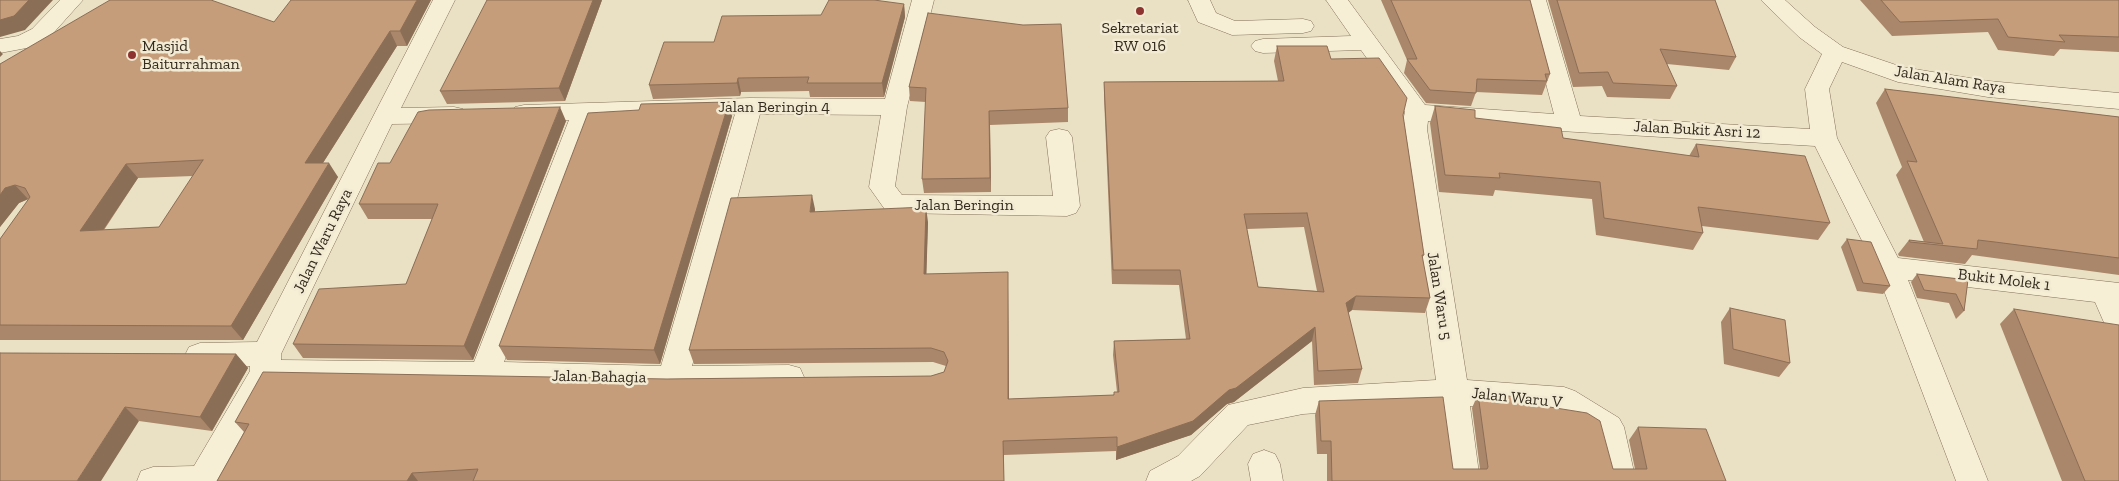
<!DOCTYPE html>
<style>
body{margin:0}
canvas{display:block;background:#eae0c3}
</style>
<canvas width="2119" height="481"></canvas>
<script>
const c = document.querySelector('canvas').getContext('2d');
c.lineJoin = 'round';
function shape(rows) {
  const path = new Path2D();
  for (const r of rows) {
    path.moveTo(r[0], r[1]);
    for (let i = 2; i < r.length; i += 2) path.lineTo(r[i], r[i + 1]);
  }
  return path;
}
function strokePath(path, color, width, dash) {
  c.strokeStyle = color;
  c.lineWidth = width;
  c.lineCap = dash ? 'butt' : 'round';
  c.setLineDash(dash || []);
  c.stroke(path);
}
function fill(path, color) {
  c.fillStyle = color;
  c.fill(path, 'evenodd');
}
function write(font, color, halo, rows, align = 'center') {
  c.font = font + ' "Zilla Slab",serif';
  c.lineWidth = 5;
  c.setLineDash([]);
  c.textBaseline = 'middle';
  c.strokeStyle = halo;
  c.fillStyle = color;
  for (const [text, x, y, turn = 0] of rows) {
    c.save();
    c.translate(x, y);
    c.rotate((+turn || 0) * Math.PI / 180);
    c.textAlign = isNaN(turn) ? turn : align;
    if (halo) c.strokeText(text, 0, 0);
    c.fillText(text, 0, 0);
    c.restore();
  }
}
const minor = shape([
 [60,0,83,0,48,39,32,47,0,53,0,39,18,36,32,29,60,0],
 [433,0,455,0,401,108,454,107,463,109,466,115,463,121,454,123,392,124,281,354,281,360,474,362,569,120,524,121,515,119,512,113,515,107,524,105,750,98,885,99,912,0,934,0,907,107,895,186,902,195,1053,196,1046,137,1050,131,1059,129,1068,131,1072,137,1080,206,1076,213,1067,216,895,213,886,211,869,187,881,115,760,114,692,366,789,365,800,368,804,377,800,386,789,389,673,391,274,383,220,481,137,481,141,471,153,467,194,466,250,371,250,366,200,367,189,363,185,355,189,347,200,343,257,342,433,0],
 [735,114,661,366,504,362,594,119,735,114],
 [1188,0,1210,0,1216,13,1235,21,1303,19,1311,21,1314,26,1311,31,1303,33,1232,35,1198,22,1188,0],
 [1326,0,1348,0,1425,105,1554,114,1524,0,1546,0,1580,116,1810,129,1805,89,1822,54,1799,37,1761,0,1785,0,1815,27,1843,47,1902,67,1988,81,2119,93,2119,109,1988,97,1898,82,1842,62,1829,89,1837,138,1898,258,2119,283,2119,337,2109,334,2095,302,1908,280,1988,481,1956,481,1875,267,1815,146,1475,126,1428,121,1427,129,1467,380,1564,387,1575,391,1619,418,1624,427,1636,481,1604,481,1594,434,1558,412,1470,406,1480,481,1448,481,1439,405,1303,414,1248,425,1200,476,1191,481,1146,481,1150,471,1178,456,1228,405,1303,388,1436,380,1401,129,1405,112,1361,50,1263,53,1255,51,1251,46,1255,41,1263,39,1351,36,1326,0],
 [1264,450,1275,454,1280,464,1283,481,1251,481,1248,464,1253,454,1264,450]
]);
const wall = shape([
 [431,0,407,46,397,46,323,163,338,177,243,340,0,340,0,239,29,199,19,203,0,227,0,64,274,22],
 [193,176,159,227,104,230,138,178],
 [602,0,565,101,447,104,440,91],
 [1381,0,1530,0,1550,74,1542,95,1476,92,1471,106,1426,103,1404,73,1407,60],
 [1548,0,1715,0,1736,57,1729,70,1667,64,1677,86,1670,99,1607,97,1602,86,1573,87],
 [1860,0,2119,0,2119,52,2060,49,2054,56,1998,50,1988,32,1892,36],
 [904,4,905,17,884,97,810,97,809,91,741,92,740,96,653,99,649,85,714,42,821,15],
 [928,13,1068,108,1068,122,990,125,991,192,924,193,922,179,926,102,910,101,909,87],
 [1277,46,1331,59,1403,115,1424,255,1422,258,1430,298,1425,313,1352,310,1348,313,1362,369,1358,383,1314,385,1312,341,1234,402,1227,404,1191,435,1116,460,1116,451,1004,455,1004,481,217,481,244,432,235,422,667,379,931,376,944,372,946,366,933,362,694,364,689,350,815,209,815,212,928,222,926,274,1008,287,1009,399,1113,395,1117,392,1113,355,1114,341,1186,339,1179,285,1112,284,1104,97,1104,82,1278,81,1274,61],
 [1304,227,1317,291,1258,287,1247,229],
 [1885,89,2119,117,2119,275,1972,255,1965,264,1899,256,1898,254,1909,240,1924,242,1896,175,1902,167,1876,103],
 [1435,106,1475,118,1563,138,1689,156,1696,144,1830,223,1818,240,1702,226,1703,233,1693,250,1596,235,1592,199,1495,190,1493,196,1439,192,1430,123],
 [639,110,732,116,660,364,507,360,499,346],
 [566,121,473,360,303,358,293,344,406,284,432,219,368,219,359,204,390,163],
 [1847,239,1890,286,1883,294,1857,291,1841,247],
 [1917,274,1968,280,1964,311,1956,319,1949,303,1917,298,1911,282],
 [1730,308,1790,363,1779,377,1724,364,1721,322],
 [2014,309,2119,481,2062,481,2000,324],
 [0,353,236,354,248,368,212,431,139,421],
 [1478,394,1537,405,1613,469,1635,469,1629,440,1638,427,1726,481,1327,481,1327,454,1317,454,1315,415,1319,401,1453,469,1480,469,1472,408]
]);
const shadedWall = shape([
 [29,0,53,0,25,30,0,37,0,20],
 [417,0,431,0,407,46,400,31],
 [593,0,602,0,565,101,559,88],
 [904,4,905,17,884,97,882,83],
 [390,31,397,46,314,177,305,163],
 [0,51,3,54,0,57],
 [738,78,741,92,740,96,737,83],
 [729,102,732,116,660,364,654,350],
 [560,107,566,121,473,360,464,346],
 [989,111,990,125,991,192,990,178],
 [329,163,338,177,243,340,231,326],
 [126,164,138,178,93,245,80,231],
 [15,185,28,199,19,203,0,227,0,195,5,188],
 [812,195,815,209,813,226,810,212],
 [926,207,928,222,926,289,924,274],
 [1008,272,1008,287,1009,413,1008,399],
 [1356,296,1352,310,1342,318,1346,303],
 [1315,327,1312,341,1234,402,1227,404,1191,435,1116,460,1117,447],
 [236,354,248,368,212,431,200,417],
 [125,407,139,421,101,481,77,481],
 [1003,441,1004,455,1004,481],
 [412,473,418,481,407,481]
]);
const building = shape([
 [0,0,29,0,14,16,0,20,0,0],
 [110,0,211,0,274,22,291,0,417,0,400,31,390,31,305,163,329,163,231,326,0,325,0,239,30,197,25,188,15,185,5,188,0,195,0,64,110,0],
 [203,160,159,227,80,231,126,164,203,160],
 [487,0,593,0,559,88,440,91,487,0],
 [829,0,874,0,904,4,882,83,807,83,809,77,738,78,737,83,649,85,664,42,714,42,722,16,821,15,829,0],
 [1391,0,1530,0,1550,74,1545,74,1547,81,1477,79,1476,93,1430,90,1407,59,1417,59,1391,0],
 [1557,0,1715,0,1736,57,1660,49,1677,86,1613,83,1608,72,1579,73,1557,0],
 [1881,0,2119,0,2119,37,2059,35,2065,42,2008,37,1998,19,1900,22,1881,0],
 [928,13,1023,25,1061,24,1068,108,989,111,990,178,922,179,926,88,909,87,928,13],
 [1277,46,1327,46,1331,59,1379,58,1407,98,1403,115,1424,255,1422,255,1430,298,1356,296,1346,303,1362,369,1318,371,1315,327,1236,388,1229,390,1193,421,1117,447,1117,437,1003,441,1004,481,473,481,478,469,412,473,407,481,217,481,249,424,235,422,263,372,667,379,931,376,944,372,948,361,944,352,931,348,689,350,731,198,812,195,810,212,926,207,924,274,1008,272,1008,399,1114,395,1114,392,1119,392,1114,341,1190,339,1180,270,1113,270,1104,82,1284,81,1277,46],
 [1307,213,1324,292,1258,287,1244,214,1307,213],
 [1885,89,2119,117,2119,258,1995,242,1978,240,1977,249,1910,242,1909,240,1943,244,1907,161,1917,162,1885,89],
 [729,102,654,350,499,346,588,113,639,110,641,104,729,102],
 [1435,106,1475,110,1475,118,1561,128,1563,138,1699,157,1696,144,1805,156,1830,223,1698,207,1703,233,1604,218,1600,182,1499,173,1500,178,1445,175,1435,106],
 [560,107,464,346,293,344,319,289,406,284,438,204,359,204,378,163,390,163,418,112,429,110,560,107],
 [1847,239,1871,242,1890,286,1863,283,1847,239],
 [1917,274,1968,280,1964,311,1956,294,1924,290,1917,274],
 [1730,308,1785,320,1790,363,1733,349,1730,308],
 [2014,309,2119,325,2119,481,2085,481,2014,309],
 [0,353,236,354,200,417,125,407,77,481,0,481,0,353],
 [1478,394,1536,398,1537,405,1587,413,1600,421,1613,469,1647,469,1638,427,1706,429,1726,481,1332,481,1331,441,1321,441,1319,401,1443,397,1453,469,1487,469,1488,467,1478,394]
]);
const markers = [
 [1140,11,5,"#8e3330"],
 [132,55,5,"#8e3330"]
];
const poiNames = [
 ["Sekretariat",1140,28],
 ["RW 016",1140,46],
 ["Masjid",142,46,"left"],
 ["Baiturrahman",142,64,"left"]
];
const streetNames = [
 ["Jalan Alam Raya",1950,80,9],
 ["Jalan Beringin 4",774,107],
 ["Jalan Bukit Asri 12",1697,130,3],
 ["Jalan Beringin",964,205],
 ["Jalan Waru Raya",323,241,-64],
 ["Bukit Molek 1",2004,280,7],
 ["Jalan Waru 5",1439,296,81],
 ["Jalan Bahagia",599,377,1],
 ["Jalan Waru V",1517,398,6]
];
strokePath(minor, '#83725b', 1);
fill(minor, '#f6eed5');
fill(wall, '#aa876a');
fill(shadedWall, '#8b6e56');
fill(building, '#c69d7b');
strokePath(building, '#8b6e56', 1);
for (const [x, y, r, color] of markers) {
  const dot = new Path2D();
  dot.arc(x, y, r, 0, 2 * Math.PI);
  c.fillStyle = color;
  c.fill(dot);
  strokePath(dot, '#f2ead2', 2);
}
write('16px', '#342a1e', '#f2ead2', poiNames);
write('16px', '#342a1e', '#f2ead2', streetNames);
</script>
